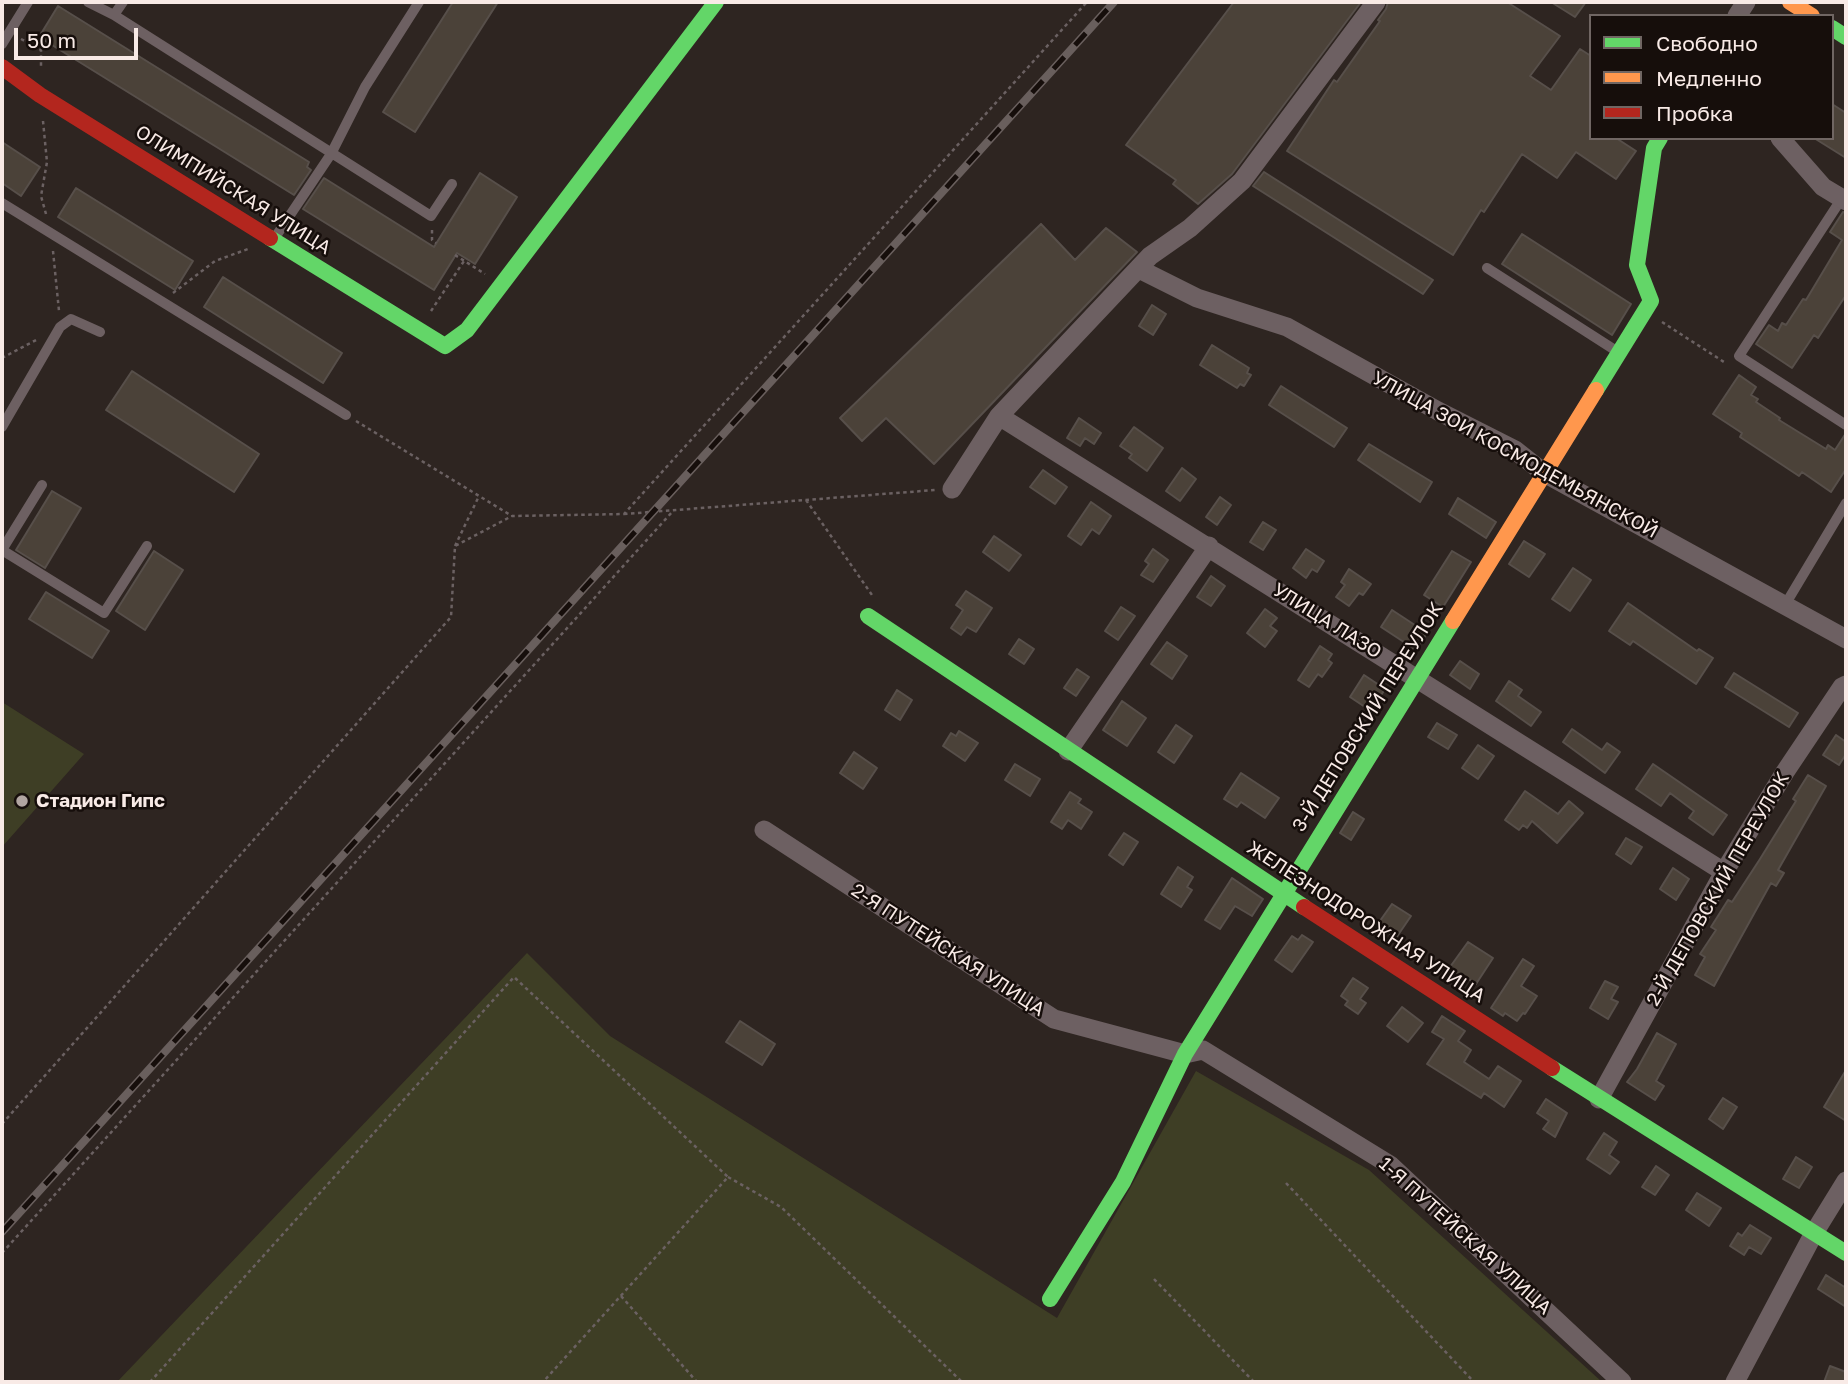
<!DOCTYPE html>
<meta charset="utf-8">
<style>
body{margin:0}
#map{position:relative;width:1848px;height:1384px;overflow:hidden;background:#2e2521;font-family:"Golos Text",sans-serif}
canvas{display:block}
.frame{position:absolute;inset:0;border:4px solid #f8eae6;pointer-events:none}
.legend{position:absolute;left:1589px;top:14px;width:245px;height:126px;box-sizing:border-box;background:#160e0b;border:2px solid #706663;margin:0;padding:9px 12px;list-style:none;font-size:21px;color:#f8eae6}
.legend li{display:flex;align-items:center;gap:14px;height:35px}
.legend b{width:35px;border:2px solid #706663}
.scale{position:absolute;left:14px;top:28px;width:124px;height:32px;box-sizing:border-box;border:4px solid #f8eae6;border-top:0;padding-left:9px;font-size:21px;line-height:24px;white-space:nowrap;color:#f8eae6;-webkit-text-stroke:5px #160e0b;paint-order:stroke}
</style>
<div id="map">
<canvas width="1848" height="1384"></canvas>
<div class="frame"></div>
<ul class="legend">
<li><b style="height:9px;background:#63d668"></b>Свободно</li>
<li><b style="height:9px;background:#ff974d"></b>Медленно</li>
<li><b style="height:9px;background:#b3261e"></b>Пробка</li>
</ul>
<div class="scale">50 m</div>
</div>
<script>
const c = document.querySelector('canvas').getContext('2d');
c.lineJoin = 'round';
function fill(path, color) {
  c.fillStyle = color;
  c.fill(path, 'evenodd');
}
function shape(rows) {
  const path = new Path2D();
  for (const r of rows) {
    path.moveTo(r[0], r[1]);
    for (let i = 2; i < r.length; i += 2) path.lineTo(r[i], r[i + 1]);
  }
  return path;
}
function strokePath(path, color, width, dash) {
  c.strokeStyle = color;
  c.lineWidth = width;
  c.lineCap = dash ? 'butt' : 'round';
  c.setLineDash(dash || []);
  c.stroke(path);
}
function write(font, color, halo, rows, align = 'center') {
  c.font = font + ' "Golos Text",sans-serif';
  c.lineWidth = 5;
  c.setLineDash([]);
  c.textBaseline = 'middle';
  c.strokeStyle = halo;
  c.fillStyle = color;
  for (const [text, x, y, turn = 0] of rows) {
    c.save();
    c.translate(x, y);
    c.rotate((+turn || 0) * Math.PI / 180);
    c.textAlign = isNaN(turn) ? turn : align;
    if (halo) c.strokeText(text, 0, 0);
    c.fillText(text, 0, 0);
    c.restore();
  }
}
const green = shape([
 [2,702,84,754,2,847],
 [527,953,610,1036,1057,1318,1196,1071,1369,1170,1602,1382,117,1382]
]);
const building = shape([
 [453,2,498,2,415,132,383,112,453,2],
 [1234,2,1361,2,1232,174,1198,204,1173,184,1176,180,1126,145,1234,2],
 [1388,2,1507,2,1560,36,1530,76,1551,90,1580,49,1591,56,1591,138,1616,138,1636,151,1616,179,1576,152,1557,178,1522,154,1484,212,1481,210,1453,255,1287,151,1334,80,1337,82,1380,21,1378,20,1386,9,1388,2],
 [1551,2,1586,2,1575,17,1551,2],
 [58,6,309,162,307,167,311,170,294,195,39,37,58,6],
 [1832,104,1846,113,1846,158,1814,138,1832,138,1832,104],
 [2,142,40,167,21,196,2,183,2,142],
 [1264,172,1433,280,1423,294,1253,186,1264,172],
 [480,173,517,197,475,264,457,253,434,290,303,209,324,178,434,247,480,173],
 [76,188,193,261,175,290,58,217,76,188],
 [1843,212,1846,213,1846,295,1818,338,1814,335,1792,368,1756,344,1769,325,1778,331,1782,323,1786,325,1803,299,1806,300,1842,240,1830,232,1843,212],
 [1041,224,1075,260,1106,228,1137,252,934,464,886,418,862,441,840,418,1041,224],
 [1522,234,1631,304,1612,335,1502,264,1522,234],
 [223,277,342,353,323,383,204,307,223,277],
 [1152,305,1166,314,1153,335,1139,326,1152,305],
 [1212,345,1249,368,1247,373,1251,375,1244,386,1240,384,1237,388,1200,365,1212,345],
 [132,371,259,454,234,492,106,410,132,371],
 [1739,375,1756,387,1751,395,1758,399,1756,402,1780,418,1779,420,1826,449,1828,445,1835,450,1846,433,1846,469,1831,492,1802,472,1799,476,1740,437,1742,433,1713,414,1739,375],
 [1281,386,1347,428,1334,447,1269,405,1281,386],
 [1079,418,1101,433,1094,444,1085,438,1080,446,1067,438,1079,418],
 [1134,427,1163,448,1147,471,1129,458,1132,454,1120,446,1134,427],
 [1369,444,1432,482,1420,502,1358,460,1369,444],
 [1182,468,1196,479,1180,501,1166,491,1182,468],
 [1043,470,1067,487,1055,504,1030,487,1043,470],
 [52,491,81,508,45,568,16,550,52,491],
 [1220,497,1231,505,1217,525,1206,517,1220,497],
 [1458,498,1496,522,1486,538,1449,514,1458,498],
 [1091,502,1111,516,1099,534,1092,529,1081,545,1068,536,1091,502],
 [1263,522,1276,530,1263,550,1250,542,1263,522],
 [994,536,1021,555,1009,571,983,552,994,536],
 [1524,541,1545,554,1529,577,1509,564,1524,541],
 [1153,549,1168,560,1153,582,1141,575,1149,564,1145,561,1153,549],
 [1306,549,1324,561,1317,572,1312,569,1306,578,1293,568,1306,549],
 [154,551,183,570,145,630,116,611,154,551],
 [1452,551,1471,562,1443,607,1424,595,1452,551],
 [1573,568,1591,580,1570,611,1552,599,1573,568],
 [1349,569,1371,584,1363,595,1359,593,1349,606,1336,597,1345,585,1341,582,1349,569],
 [1211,576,1225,586,1211,606,1197,597,1211,576],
 [966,591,992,608,976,632,967,627,961,635,951,628,963,610,956,605,966,591],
 [46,592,109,631,92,658,29,619,46,592],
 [1628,603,1697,651,1699,649,1713,658,1696,684,1633,641,1630,645,1609,631,1628,603],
 [1121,607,1135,616,1118,640,1105,631,1121,607],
 [1265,609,1277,618,1270,626,1277,631,1265,647,1247,633,1265,609],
 [1392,610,1427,633,1416,650,1381,627,1392,610],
 [1019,639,1034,649,1024,664,1009,654,1019,639],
 [1167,642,1187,656,1172,679,1151,664,1167,642],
 [1320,646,1332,654,1328,660,1332,663,1322,677,1318,674,1309,687,1298,680,1320,646],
 [1460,661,1479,674,1470,689,1450,675,1460,661],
 [1077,669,1089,677,1076,696,1064,688,1077,669],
 [1734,673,1798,713,1789,727,1725,687,1734,673],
 [1364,675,1385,689,1371,711,1350,697,1364,675],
 [1509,681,1522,690,1518,696,1541,712,1531,726,1496,701,1509,681],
 [897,690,912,700,900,720,885,710,897,690],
 [1122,701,1146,718,1127,746,1103,730,1122,701],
 [1437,723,1457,735,1448,749,1428,737,1437,723],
 [1176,725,1192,736,1174,763,1158,752,1176,725],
 [1572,729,1602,750,1607,743,1620,752,1605,773,1563,742,1572,729],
 [959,731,978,743,965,761,943,746,951,733,956,736,959,731],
 [1836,735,1846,742,1846,754,1839,765,1823,755,1836,735],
 [1478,745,1494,756,1478,779,1462,768,1478,745],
 [854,752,877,768,863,789,840,773,854,752],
 [1015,764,1040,779,1030,796,1005,780,1015,764],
 [1653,764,1727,815,1713,835,1689,818,1694,811,1670,793,1661,806,1636,789,1653,764],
 [1241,773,1279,798,1265,818,1241,802,1237,807,1224,799,1241,773],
 [1808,775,1826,786,1778,870,1784,873,1776,886,1771,883,1714,986,1695,975,1705,957,1700,954,1716,930,1711,927,1728,900,1732,902,1760,859,1796,801,1793,799,1808,775],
 [1525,791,1558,814,1569,801,1583,813,1557,843,1532,821,1527,828,1523,825,1519,830,1505,820,1525,791],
 [1070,792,1081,799,1078,803,1092,812,1081,829,1068,820,1062,829,1051,822,1070,792],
 [1353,812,1364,819,1351,840,1340,833,1353,812],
 [1124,833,1138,842,1123,865,1109,855,1124,833],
 [1626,838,1642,847,1631,864,1616,854,1626,838],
 [1178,867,1193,877,1187,887,1192,890,1181,907,1161,894,1178,867],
 [1673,868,1689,879,1676,900,1660,889,1673,868],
 [1232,878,1263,899,1252,916,1235,906,1220,929,1205,920,1232,878],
 [1392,904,1411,916,1396,938,1377,925,1392,904],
 [1302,935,1313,942,1292,972,1275,960,1292,936,1298,940,1302,935],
 [1468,942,1493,958,1476,984,1464,976,1460,982,1448,974,1452,968,1450,967,1468,942],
 [1523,959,1534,966,1521,986,1537,996,1525,1014,1523,1013,1517,1021,1505,1013,1503,1016,1491,1008,1523,959],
 [1353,978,1368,988,1360,999,1366,1003,1358,1014,1345,1005,1348,1001,1341,996,1353,978],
 [1605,981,1618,987,1611,999,1618,1002,1608,1019,1590,1008,1605,981],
 [1402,1007,1423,1023,1408,1042,1387,1026,1402,1007],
 [1442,1016,1465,1031,1458,1041,1471,1050,1464,1062,1489,1079,1498,1066,1521,1081,1504,1107,1484,1093,1481,1098,1427,1064,1444,1039,1432,1032,1442,1016],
 [740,1021,775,1044,762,1065,726,1042,740,1021],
 [1657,1033,1676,1044,1656,1081,1664,1086,1655,1100,1627,1082,1637,1069,1657,1033],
 [1846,1070,1846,1121,1824,1107,1846,1070],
 [1723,1098,1737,1107,1723,1129,1709,1119,1723,1098],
 [1546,1099,1567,1113,1555,1137,1543,1129,1549,1121,1537,1113,1546,1099],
 [1604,1133,1617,1142,1609,1155,1619,1162,1610,1174,1587,1159,1604,1133],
 [1796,1157,1812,1167,1799,1188,1783,1179,1796,1157],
 [1656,1166,1669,1175,1655,1195,1642,1187,1656,1166],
 [1697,1193,1721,1208,1709,1226,1686,1210,1697,1193],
 [1750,1225,1771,1238,1761,1254,1749,1247,1744,1255,1730,1246,1738,1233,1742,1236,1750,1225],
 [1826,1275,1846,1288,1846,1307,1818,1289,1826,1275],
 [1830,1366,1846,1372,1846,1382,1824,1382,1830,1366]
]);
const path = shape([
 [21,39,41,50,41,69],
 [43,121,47,162,41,196,46,214],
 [432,230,432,240,436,243],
 [53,251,59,311],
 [455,255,485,274],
 [173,293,215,261,248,249],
 [431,311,464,261],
 [1662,322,1724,362,1727,361],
 [2,358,38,339],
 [356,421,512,516],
 [806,500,872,595],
 [624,514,935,490],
 [455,546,479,496],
 [2,1124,451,617,455,546,512,516,624,514,1087,2],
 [728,1177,781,1207,962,1382],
 [1286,1183,1474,1382],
 [2,1253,673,511],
 [1154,1279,1254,1382],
 [621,1296,697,1382],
 [150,1382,514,977,728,1177,543,1382]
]);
const lane = shape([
 [88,2,114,15,431,216,452,184],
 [114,15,123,2],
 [2,44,28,2],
 [1842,198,1739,356,1846,425],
 [2,203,346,415],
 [274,239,331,154,365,87,419,2],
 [1487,268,1618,352],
 [2,427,60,327,71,319,100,332],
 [2,550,104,613,147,546],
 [2,550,42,485],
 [1785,605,1846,503]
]);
const street = shape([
 [1737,16,1746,2],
 [1780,138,1823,187,1846,201],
 [1139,269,1197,298,1287,327,1438,411,1515,450,1544,473,1846,639],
 [999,416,1724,872],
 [952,489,999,416,1150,256,1190,228,1242,181,1376,2],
 [1068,751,1209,546],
 [764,830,1054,1019,1185,1054,1203,1050,1390,1165,1622,1382],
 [1599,1099,1724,872,1785,772,1842,687,1846,685],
 [1735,1382,1814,1233,1846,1181]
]);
const fast = shape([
 [1832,28,1846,37],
 [270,238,445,346,467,330,716,2],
 [1596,390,1651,301,1637,265,1654,148,1660,138],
 [868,616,1304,907],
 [1552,1068,1846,1253],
 [1050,1299,1123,1182,1185,1054,1453,621]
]);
const slow = shape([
 [1790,2,1812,16],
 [1453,621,1596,390]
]);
const jam = shape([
 [2,67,40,95,270,238],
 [1304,907,1552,1068]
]);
const rail = shape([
 [2,1232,1114,2]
]);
const markers = [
 [22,801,7,"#b1a5a1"]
];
const streetNames = [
 ["ОЛИМПИЙСКАЯ УЛИЦА",233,190,32],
 ["УЛИЦА ЗОИ КОСМОДЕМЬЯНСКОЙ",1515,455,29],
 ["УЛИЦА ЛАЗО",1327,621,32],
 ["3-Й ДЕПОВСКИЙ ПЕРЕУЛОК",1368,717,-58],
 ["2-Й ДЕПОВСКИЙ ПЕРЕУЛОК",1718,889,-60],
 ["ЖЕЛЕЗНОДОРОЖНАЯ УЛИЦА",1366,922,33],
 ["2-Я ПУТЕЙСКАЯ УЛИЦА",948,950,33],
 ["1-Я ПУТЕЙСКАЯ УЛИЦА",1465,1236,42]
];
const poiNames = [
 ["Стадион Гипс",36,801]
];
fill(green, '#3e3e25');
fill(building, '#4b4239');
strokePath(building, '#574f4a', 2);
strokePath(path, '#6b6162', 2.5, [3.5, 3.5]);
strokePath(lane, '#6d6062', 10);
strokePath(street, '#6d6062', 19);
strokePath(fast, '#63d668', 16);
strokePath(slow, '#ff974d', 16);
strokePath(jam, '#b3261e', 16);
strokePath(rail, '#695f5d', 8);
strokePath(rail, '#160e0b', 5, [16]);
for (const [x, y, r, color] of markers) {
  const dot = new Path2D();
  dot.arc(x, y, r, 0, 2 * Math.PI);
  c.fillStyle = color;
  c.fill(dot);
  strokePath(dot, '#160e0b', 2.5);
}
write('19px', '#f8eae6', '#160e0b', streetNames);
write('bold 19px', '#f8eae6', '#160e0b', poiNames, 'left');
</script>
